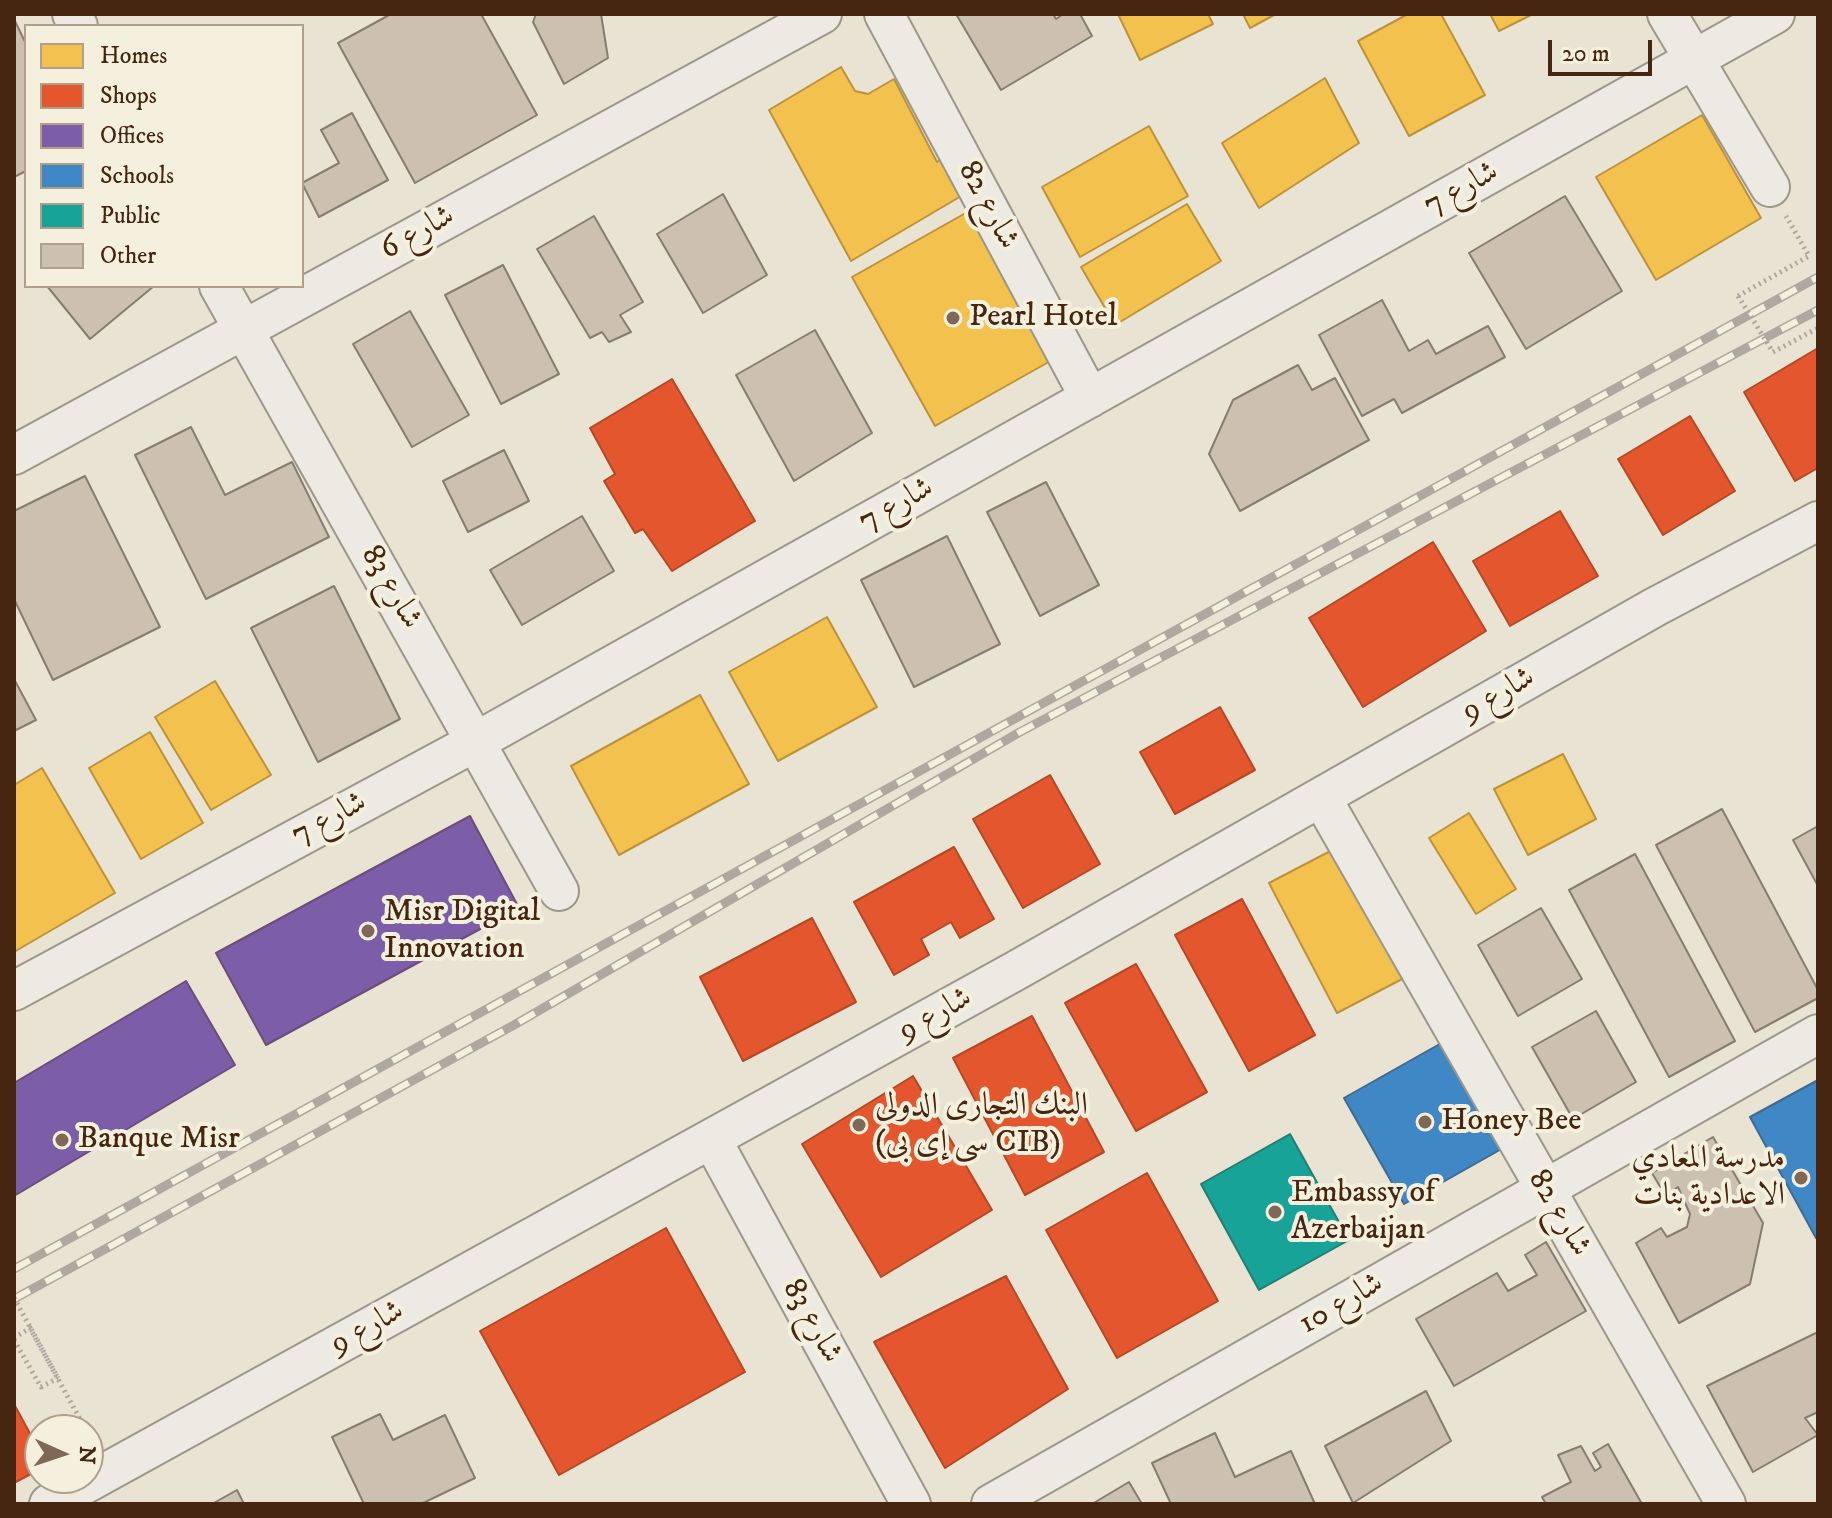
<!DOCTYPE html>
<meta charset="utf-8">
<style>
body{margin:0}
#map{position:relative;width:1832px;height:1518px;overflow:hidden;background:#e8e3d2;font-family:"IM FELL DW Pica",serif}
canvas{display:block}
.frame{position:absolute;inset:0;border:16px solid #462511;pointer-events:none}
.legend{position:absolute;left:24px;top:24px;width:280px;height:264px;box-sizing:border-box;background:#f5f0dd;border:2px solid #af9f8b;margin:0;padding:10px 14px;list-style:none;font-size:24px;color:#462511}
.legend li{display:flex;align-items:center;gap:16px;height:40px}
.legend b{width:40px;border:2px solid #af9f8b}
.north{position:absolute;left:24px;top:1414px;width:80px;height:80px;box-sizing:border-box;background:#f5f0dd;border:2px solid #af9f8b;border-radius:50%;rotate:93deg;font-size:22px;font-weight:700;line-height:32px;text-align:center;color:#462511}
.north::after{content:'';display:block;margin:auto;width:28px;height:36px;background:#7f6855;clip-path:polygon(50% 0,100% 100%,50% 72%,0 100%)}
.scale{position:absolute;left:1548px;top:40px;width:104px;height:36px;box-sizing:border-box;border:4px solid #462511;border-top:0;padding-left:10px;font-size:24px;line-height:28px;white-space:nowrap;color:#462511;-webkit-text-stroke:6px #f5f0dd;paint-order:stroke}
</style>
<div id="map">
<canvas width="1832" height="1518"></canvas>
<div class="frame"></div>
<ul class="legend">
<li><b style="height:22px;background:#f2c14e"></b>Homes</li>
<li><b style="height:22px;background:#e4572e"></b>Shops</li>
<li><b style="height:22px;background:#7b5ea7"></b>Offices</li>
<li><b style="height:22px;background:#3f88c5"></b>Schools</li>
<li><b style="height:22px;background:#17a398"></b>Public</li>
<li><b style="height:22px;background:#ccc0b0"></b>Other</li>
</ul>
<div class="north">N</div>
<div class="scale">20 m</div>
</div>
<script>
const c = document.querySelector('canvas').getContext('2d');
c.lineJoin = 'round';
function fill(path, color) {
  c.fillStyle = color;
  c.fill(path, 'evenodd');
}
function shape(rows) {
  const path = new Path2D();
  for (const r of rows) {
    path.moveTo(r[0], r[1]);
    for (let i = 2; i < r.length; i += 2) path.lineTo(r[i], r[i + 1]);
  }
  return path;
}
function strokePath(path, color, width, dash) {
  c.strokeStyle = color;
  c.lineWidth = width;
  c.lineCap = dash ? 'butt' : 'round';
  c.setLineDash(dash || []);
  c.stroke(path);
}
function write(font, color, halo, rows, align = 'center') {
  c.font = font + ' "IM FELL DW Pica",Amiri,serif';
  c.lineWidth = 8;
  c.setLineDash([]);
  c.textBaseline = 'middle';
  c.strokeStyle = halo;
  c.fillStyle = color;
  for (const [text, x, y, turn = 0] of rows) {
    c.save();
    c.translate(x, y);
    c.rotate((+turn || 0) * Math.PI / 180);
    c.textAlign = isNaN(turn) ? turn : align;
    if (halo) c.strokeText(text, 0, 0);
    c.fillText(text, 0, 0);
    c.restore();
  }
}
const homes = shape([
 [1118,14,1208,14,1213,24,1140,60,1118,14],
 [1243,14,1276,14,1250,28,1243,14],
 [1408,14,1441,14,1485,95,1409,136,1358,41,1408,14],
 [1490,14,1533,14,1499,31,1490,14],
 [841,67,855,91,868,94,894,79,937,162,948,155,968,192,851,261,769,110,841,67],
 [1325,78,1359,143,1259,208,1222,143,1325,78],
 [1702,115,1761,218,1656,280,1596,177,1702,115],
 [1149,126,1188,196,1080,257,1042,187,1149,126],
 [1187,204,1221,261,1115,325,1081,267,1187,204],
 [971,210,1054,359,935,426,852,277,971,210],
 [827,617,877,707,778,761,729,672,827,617],
 [215,681,271,775,211,810,155,717,215,681],
 [700,695,749,784,619,855,571,766,700,695],
 [150,732,203,823,141,859,89,768,150,732],
 [1563,754,1596,819,1528,855,1494,789,1563,754],
 [42,768,115,893,14,952,14,785,42,768],
 [1469,813,1516,889,1476,914,1429,838,1469,813],
 [1338,847,1406,977,1337,1013,1269,883,1338,847]
]);
const shops = shape([
 [1818,348,1818,468,1795,481,1744,392,1818,348],
 [672,379,755,521,672,571,643,529,635,533,604,481,615,474,590,428,672,379],
 [1690,416,1735,491,1663,535,1618,459,1690,416],
 [1560,511,1598,576,1510,626,1473,561,1560,511],
 [1433,542,1486,631,1363,707,1309,618,1433,542],
 [1220,707,1255,770,1175,814,1140,752,1220,707],
 [1050,775,1100,864,1023,908,973,819,1050,775],
 [954,847,994,919,960,938,951,922,921,939,929,955,894,975,854,902,954,847],
 [1242,899,1315,1035,1249,1071,1175,935,1242,899],
 [812,918,856,1002,743,1061,700,977,812,918],
 [1136,964,1207,1092,1136,1131,1065,1003,1136,964],
 [1032,1016,1104,1152,1025,1195,953,1058,1032,1016],
 [913,1076,992,1210,881,1277,802,1144,913,1076],
 [1147,1173,1218,1301,1117,1358,1046,1230,1147,1173],
 [666,1228,745,1372,559,1475,480,1331,666,1228],
 [1006,1276,1068,1389,945,1468,874,1342,1006,1276],
 [14,1404,40,1452,40,1469,14,1483,14,1404]
]);
const offices = shape([
 [470,816,519,908,266,1045,216,953,470,816],
 [186,981,235,1065,14,1196,14,1083,186,981]
]);
const schools = shape([
 [1445,1041,1505,1147,1404,1204,1344,1098,1445,1041],
 [1818,1080,1818,1237,1816,1238,1750,1117,1818,1080]
]);
const public = shape([
 [1290,1134,1349,1240,1259,1290,1201,1184,1290,1134]
]);
const building = shape([
 [391,14,481,14,537,115,415,183,338,43,391,14],
 [536,14,601,14,608,58,564,84,533,22,536,14],
 [956,14,1053,14,1056,19,1063,14,1080,14,1092,36,1001,90,956,14],
 [14,19,26,44,26,171,14,177,14,19],
 [352,113,388,180,319,217,302,183,339,163,321,130,352,113],
 [723,194,767,275,703,313,657,234,723,194],
 [1565,196,1622,291,1526,349,1469,253,1565,196],
 [594,216,643,302,620,315,631,332,609,342,602,332,590,338,537,249,594,216],
 [503,265,559,374,501,404,445,295,503,265],
 [47,286,154,286,90,339,47,286],
 [1382,300,1409,351,1428,340,1436,354,1488,326,1505,357,1402,413,1394,399,1362,416,1319,335,1382,300],
 [410,311,469,415,412,447,353,344,410,311],
 [815,330,872,433,794,481,736,375,815,330],
 [1298,365,1312,390,1335,378,1369,440,1240,511,1209,454,1233,400,1298,365],
 [191,427,225,495,292,462,329,537,206,599,135,455,191,427],
 [504,450,529,501,468,532,443,481,504,450],
 [85,476,160,627,53,680,14,599,14,511,85,476],
 [1046,482,1099,585,1040,616,987,512,1046,482],
 [582,516,614,571,522,625,490,570,582,516],
 [947,536,1000,644,914,687,861,580,947,536],
 [334,586,400,719,318,762,251,628,334,586],
 [14,679,36,720,14,731,14,679],
 [1722,809,1818,990,1818,998,1755,1032,1656,845,1722,809],
 [1818,826,1818,886,1793,840,1818,826],
 [1635,854,1735,1041,1669,1077,1569,890,1635,854],
 [1541,908,1582,979,1518,1016,1478,945,1541,908],
 [1596,1011,1636,1082,1573,1119,1532,1047,1596,1011],
 [1713,1137,1763,1223,1750,1284,1679,1323,1636,1243,1661,1228,1667,1237,1687,1227,1690,1214,1678,1187,1665,1195,1652,1173,1713,1137],
 [1546,1242,1586,1311,1454,1386,1416,1319,1497,1273,1508,1291,1537,1275,1525,1255,1546,1242],
 [1818,1332,1818,1412,1805,1418,1818,1435,1753,1472,1707,1386,1818,1332],
 [1426,1391,1451,1441,1353,1503,1325,1446,1426,1391],
 [380,1414,393,1440,445,1415,475,1478,421,1504,364,1504,332,1437,380,1414],
 [1215,1433,1235,1477,1291,1451,1315,1504,1171,1504,1152,1463,1215,1433],
 [1608,1444,1642,1504,1546,1504,1542,1497,1571,1482,1558,1455,1581,1446,1595,1471,1601,1467,1593,1453,1608,1444],
 [1129,1482,1142,1504,1092,1504,1129,1482],
 [237,1490,244,1504,212,1504,237,1490]
]);
const path = shape([
 [1738,296,1809,256,1786,216],
 [1773,352,1818,328],
 [14,1338,30,1328,86,1430],
 [14,1340,41,1387,58,1378]
]);
const minor = shape([
 [72,14,78,26],
 [884,14,1090,398],
 [1667,14,1770,187],
 [219,286,559,891],
 [14,455,822,14],
 [1321,797,1726,1504],
 [14,991,477,741,1775,14],
 [712,1140,911,1504],
 [49,1504,1017,970,1655,607,1818,521],
 [991,1504,1818,1034]
]);
const rail = shape([
 [14,1269,1818,277],
 [14,1299,514,1025,1020,732,1818,310]
]);
const pathBridge = shape([
 [1738,296,1773,352],
 [14,1298,58,1378]
]);
const markers = [
 [953,318,8,"#7f6855"],
 [368,931,8,"#7f6855"],
 [1425,1122,8,"#7f6855"],
 [859,1125,8,"#7f6855"],
 [62,1140,8,"#7f6855"],
 [1801,1178,8,"#7f6855"],
 [1275,1212,8,"#7f6855"]
];
const streetNames = [
 ["شارع 7",1462,190,-29],
 ["شارع 82",987,206,62],
 ["شارع 6",418,234,-29],
 ["شارع 7",897,506,-29],
 ["شارع 83",390,588,60],
 ["شارع 9",1499,696,-30],
 ["شارع 7",330,820,-28],
 ["شارع 9",936,1016,-29],
 ["شارع 82",1558,1214,60],
 ["شارع 10",1342,1305,-30],
 ["شارع 83",811,1322,61],
 ["شارع 9",368,1329,-29]
];
const poiNames = [
 ["Pearl Hotel",969,318],
 ["Misr Digital",384,913],
 ["Innovation",384,950],
 ["البنك التجارى الدولى",875,1107],
 ["(سى إى بى CIB)",875,1144],
 ["Honey Bee",1441,1122],
 ["Banque Misr",78,1140],
 ["مدرسة المعادي",1785,1160,"right"],
 ["الاعدادية بنات",1785,1197,"right"],
 ["Embassy of",1291,1194],
 ["Azerbaijan",1291,1231]
];
fill(homes, '#f2c14e');
strokePath(homes, '#be923c', 2);
fill(shops, '#e4572e');
strokePath(shops, '#b54825', 2);
fill(offices, '#7b5ea7');
strokePath(offices, '#6b4d7a', 2);
fill(schools, '#3f88c5');
strokePath(schools, '#416a8f', 2);
fill(public, '#17a398');
strokePath(public, '#257d70', 2);
fill(building, '#ccc0b0');
strokePath(building, '#867d71', 2);
strokePath(minor, '#9d968a', 42);
strokePath(path, '#ada8a0', 5, [2, 4]);
strokePath(minor, '#eceae2', 38);
strokePath(rail, '#ada8a0', 9);
strokePath(rail, '#f5f0dd', 6, [18]);
strokePath(pathBridge, '#ada8a0', 5, [2, 4]);
for (const [x, y, r, color] of markers) {
  const dot = new Path2D();
  dot.arc(x, y, r, 0, 2 * Math.PI);
  c.fillStyle = color;
  c.fill(dot);
  strokePath(dot, '#f5f0dd', 3);
}
write('32px', '#462511', '#f5f0dd', streetNames);
write('32px', '#462511', '#f5f0dd', poiNames, 'left');
</script>
